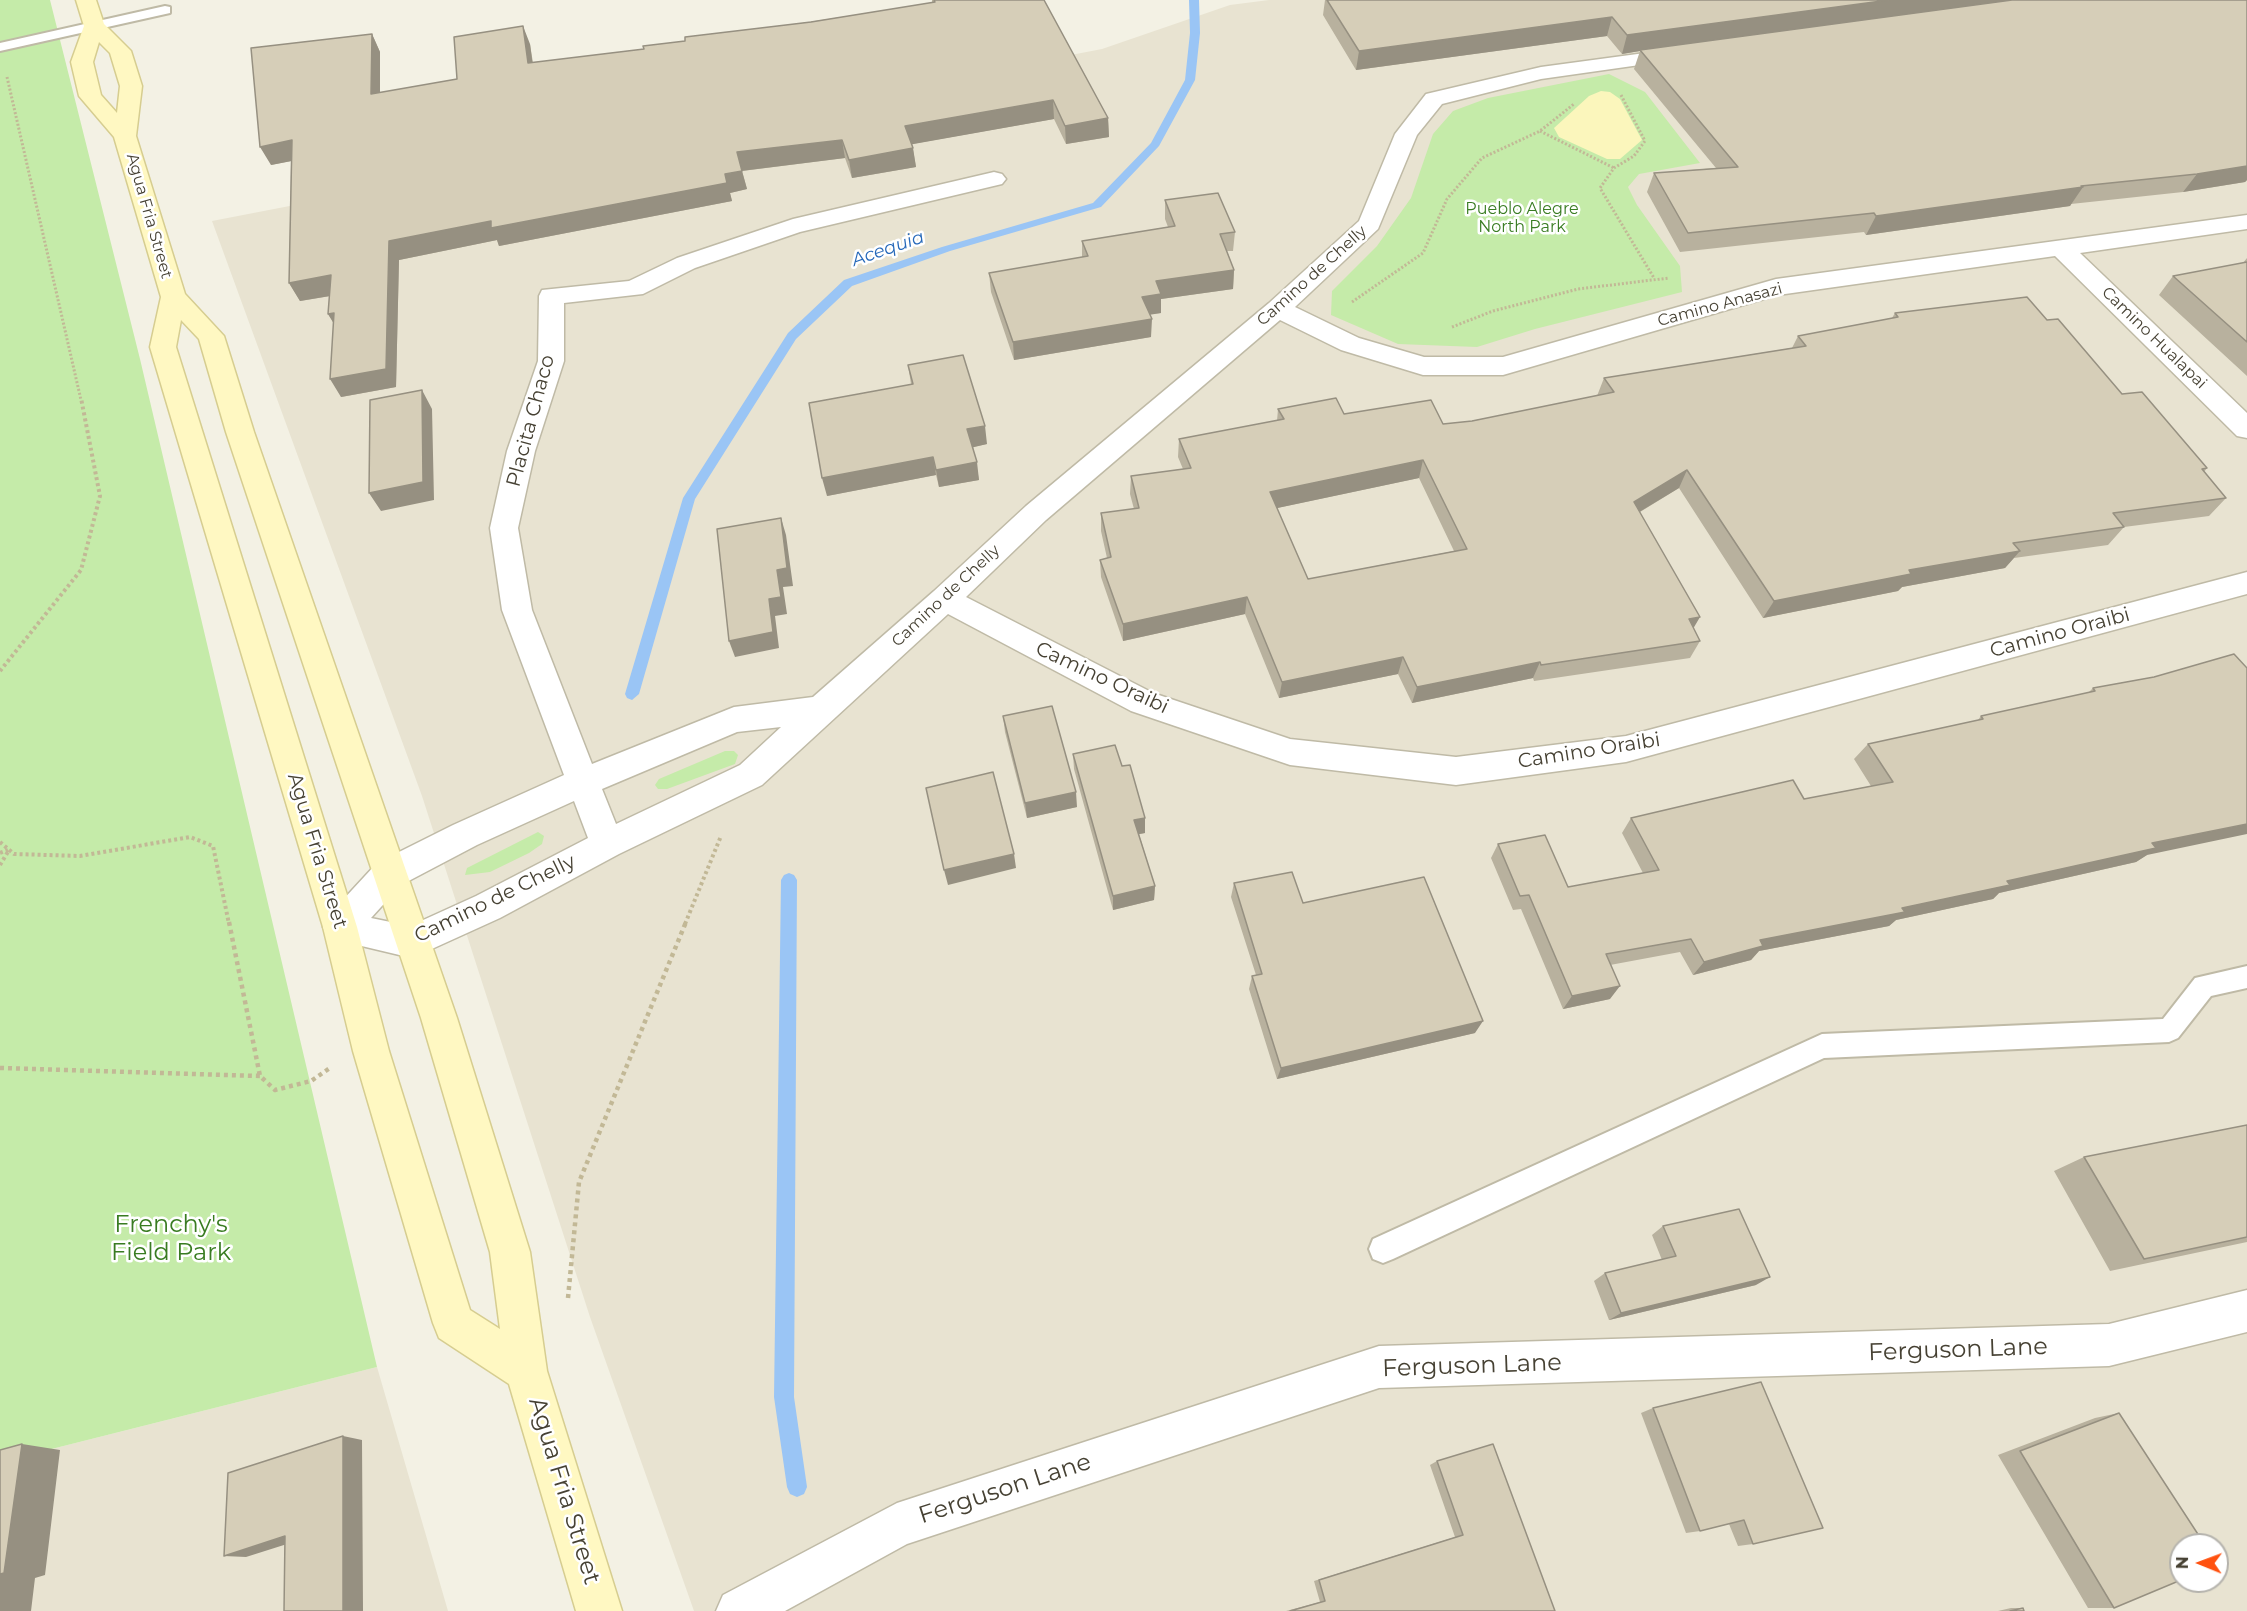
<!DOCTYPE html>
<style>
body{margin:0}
#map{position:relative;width:2247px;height:1611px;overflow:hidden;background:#f3f1e4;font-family:Montserrat,sans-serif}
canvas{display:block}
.north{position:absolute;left:2169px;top:1533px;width:60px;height:60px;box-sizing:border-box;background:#fff;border:2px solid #b5b3ad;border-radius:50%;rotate:271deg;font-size:16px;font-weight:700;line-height:24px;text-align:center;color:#464133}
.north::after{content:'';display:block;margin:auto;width:21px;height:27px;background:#ff510f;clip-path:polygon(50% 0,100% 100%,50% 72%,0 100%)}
</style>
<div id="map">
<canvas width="2247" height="1611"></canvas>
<div class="north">N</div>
</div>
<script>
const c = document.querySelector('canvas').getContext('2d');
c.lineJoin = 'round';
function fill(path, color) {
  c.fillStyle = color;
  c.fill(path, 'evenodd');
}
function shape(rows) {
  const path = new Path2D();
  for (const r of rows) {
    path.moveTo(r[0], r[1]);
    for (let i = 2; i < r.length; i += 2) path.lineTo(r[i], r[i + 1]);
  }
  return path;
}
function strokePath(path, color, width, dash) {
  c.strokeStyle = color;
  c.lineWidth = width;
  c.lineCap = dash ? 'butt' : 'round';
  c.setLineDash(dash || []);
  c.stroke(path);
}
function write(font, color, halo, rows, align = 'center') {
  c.font = font + ' Montserrat,sans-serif';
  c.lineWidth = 5;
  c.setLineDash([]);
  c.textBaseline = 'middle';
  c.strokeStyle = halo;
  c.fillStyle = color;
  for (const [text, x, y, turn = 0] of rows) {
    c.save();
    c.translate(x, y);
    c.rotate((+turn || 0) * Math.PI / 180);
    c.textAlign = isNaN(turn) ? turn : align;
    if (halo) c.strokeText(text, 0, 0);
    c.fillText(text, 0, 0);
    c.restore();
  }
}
const residential = shape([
 [1269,0,2247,0,2247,1611,694,1611,590,1317,422,796,212,221,1102,49,1230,5],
 [2181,1545,2217,1545,2217,1581,2181,1581],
 [377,1367,448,1611,0,1611,0,1462]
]);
const green = shape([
 [0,0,50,0,140,359,377,1367,0,1462],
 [1609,74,1645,92,1700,163,1639,174,1628,187,1637,205,1680,266,1682,292,1535,329,1477,347,1398,344,1331,315,1332,291,1377,246,1411,198,1433,134,1453,111,1488,98],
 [725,751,734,751,738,755,735,764,667,789,658,789,655,785,659,779],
 [538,832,544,836,542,844,529,853,490,872,465,875,467,868]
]);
const sand = shape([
 [1601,91,1610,92,1620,99,1642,140,1620,159,1607,159,1559,137,1554,128,1589,96]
]);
const stream = shape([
 [1189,0,1199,0,1200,33,1195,80,1159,146,1101,207,950,251,852,286,796,339,695,499,639,694,632,700,627,698,625,694,683,498,788,333,844,280,942,247,1093,203,1151,143,1185,80,1190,33,1189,0],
 [789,873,794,875,797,880,794,1397,807,1487,804,1494,797,1497,790,1494,787,1487,774,1397,781,880,784,875,789,873]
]);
const pathFar2 = shape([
 [7,77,81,400],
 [1621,95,1645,141,1634,156,1614,168,1600,188,1654,278],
 [1540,131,1614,168],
 [1352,302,1423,253,1447,199,1482,158,1540,131,1574,104],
 [1452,327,1493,311,1578,289,1669,278]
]);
const pathFar1 = shape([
 [0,671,81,570,100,496,81,398],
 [0,842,14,854,80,856,190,837,213,846,229,924],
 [0,853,8,850],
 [0,865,9,850],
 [685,924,721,836]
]);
const path = shape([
 [229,922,260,1076,275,1090,311,1081,330,1068],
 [0,1068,260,1076],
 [568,1298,579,1182,686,922]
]);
const lane = shape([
 [165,6,170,7,170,13,0,51,0,43,165,6],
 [2247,966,2247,988,2211,996,2178,1038,2169,1042,1824,1058,1393,1259,1383,1263,1373,1259,1369,1249,1373,1239,1822,1034,2163,1019,2195,978,2247,966]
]);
const street = shape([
 [1682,48,1689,50,1693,54,1689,58,1541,79,1442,104,1417,135,1378,229,1295,307,1359,338,1424,357,1503,357,1776,279,2247,215,2247,229,2080,253,2247,413,2247,438,2237,436,2055,256,1778,295,1503,375,1423,375,1341,350,1280,320,1046,520,966,597,1153,693,1290,739,1456,757,1626,736,2247,572,2247,594,1626,762,1456,785,1290,765,1131,711,948,614,762,785,619,854,500,918,412,958,328,938,323,927,328,916,377,863,453,825,564,775,502,610,490,528,507,451,538,361,539,296,542,290,629,281,677,258,793,219,994,172,1002,174,1006,179,1002,184,800,232,695,268,643,294,564,303,564,361,535,451,518,528,532,610,592,764,734,707,813,697,934,591,1026,506,1269,303,1359,221,1395,134,1426,94,1541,67,1682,48],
 [781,727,740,765,616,824,602,789,737,732,781,727],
 [574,801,588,838,476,896,410,926,371,918,401,885,477,845,574,801],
 [2247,1290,2247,1332,2109,1366,1379,1388,907,1544,785,1611,716,1611,723,1595,897,1503,1379,1346,2109,1324,2247,1290]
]);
const secondary = shape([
 [76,0,96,0,104,24,131,51,142,86,136,136,185,294,224,336,254,432,457,1018,530,1252,547,1371,622,1611,576,1611,509,1384,439,1338,433,1323,353,1051,323,927,150,347,161,297,114,137,79,96,71,62,84,26,76,0],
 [99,42,110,53,120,86,117,113,101,95,93,62,99,42],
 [181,320,199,339,226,432,421,1018,490,1252,500,1329,470,1310,389,1051,357,927,176,347,181,320]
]);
const wall = shape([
 [932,0,1044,0,1108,118,1109,137,1066,144,1054,119,912,144,916,167,852,178,845,158,742,171,747,189,730,193,732,201,499,246,497,240,399,260,396,387,341,397,333,322,328,314,330,296,300,301,289,283,291,161,271,165,372,34,380,52,380,93,457,79,530,44,533,63,644,49,685,41,932,3],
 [1325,0,2247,0,2247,180,2245,182,2183,192,2071,204,2070,206,1866,235,1864,232,1680,252,1647,192,1654,173,1716,168,1634,69,1640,51,1622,54,1607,36,1356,70,1323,15],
 [1165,200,1235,232,1233,251,1227,251,1234,270,1233,289,1161,299,1161,313,1150,314,1151,337,1014,360,991,292,989,273,1082,257,1082,241,1168,227,1165,219],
 [2247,258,2247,376,2159,295,2173,276,2243,263],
 [1895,313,2047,320,2122,394,2207,468,2204,472,2226,498,2209,516,2124,527,2108,545,2014,558,2005,568,1902,587,1898,591,1763,618,1679,488,1640,512,1693,628,1700,641,1690,658,1534,681,1533,678,1412,703,1398,674,1279,698,1245,614,1123,641,1101,577,1100,560,1107,558,1101,531,1101,513,1134,509,1130,494,1131,476,1183,469,1178,457,1179,439,1277,421,1278,409,1443,424,1472,421,1597,396,1604,378,1792,348,1798,336,1892,318],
 [1419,478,1454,551,1308,579,1277,508],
 [908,365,987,444,973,447,979,480,939,487,936,475,827,496,911,384],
 [2154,677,2147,855,2136,862,1999,893,1993,899,1896,920,1889,926,1759,951,1751,960,1693,975,1680,952,1610,965,1610,999,1563,1009,1521,909,1513,910,1491,858,1498,844,1568,887,1643,873,1622,833,1631,818,1804,799,1871,786,1854,759,1868,744,1978,720,1981,716,2088,693,2093,688],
 [1003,716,1077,807,1027,818,1005,732],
 [1073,754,1122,766,1145,833,1139,834,1155,886,1154,900,1113,910,1074,769],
 [1234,883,1303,903,1475,1033,1277,1079,1249,989,1252,976,1256,975,1231,897],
 [2247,1125,2247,1242,2110,1271,2054,1171,2084,1157],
 [1663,1226,1756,1285,1609,1320,1594,1281,1605,1273,1662,1260,1652,1235],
 [1761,1382,1753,1544,1738,1546,1729,1524,1700,1531,1686,1533,1641,1413,1653,1408],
 [2119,1413,2114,1608,2088,1608,1998,1455,2095,1418],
 [1437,1461,1555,1611,1286,1611,1320,1602,1314,1581,1455,1537,1430,1465],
 [2011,1608,2023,1608,2024,1611,1998,1611]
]);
const shadedWall = shape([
 [1889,0,2015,0,1640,50,1640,51,1622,54,1627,35],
 [1612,17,1607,36,1356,70,1359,51],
 [523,26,530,44,535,82,528,63],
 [372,34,380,52,380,113,371,94],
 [1053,100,1054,119,908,145,905,126],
 [1108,118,1109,137,1066,144,1065,126],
 [292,140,302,159,271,165,260,147],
 [842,140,845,158,741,171,737,152],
 [913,148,916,167,852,178,849,160],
 [2247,166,2247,180,2245,182,2183,192,2197,174],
 [742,171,747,189,730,193,732,201,499,246,497,240,399,260,396,387,341,397,330,379,389,241],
 [2083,187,2070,206,1866,235,1876,216],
 [1234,270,1233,289,1161,299,1161,313,1142,316,1142,297,1156,281],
 [331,275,342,294,300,301,289,283],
 [334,313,339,332,328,314],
 [1152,319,1151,337,1014,360,1013,342],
 [422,390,432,409,434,500,381,511,369,493],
 [985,426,987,444,970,448,967,429],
 [933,457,936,475,827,496,822,478],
 [1423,460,1419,478,1268,510,1270,492],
 [977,462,979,480,939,487,936,470],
 [1687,470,1679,488,1626,520,1634,502],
 [781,518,786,535,793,586,783,587,787,614,775,616,779,648,735,657,729,641,769,599,777,570],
 [2020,551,2005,568,1902,587,1898,591,1763,618,1774,601,1909,570],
 [1247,597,1245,614,1123,641,1123,624],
 [1700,617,1690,634,1689,619],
 [1403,657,1398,674,1279,698,1282,682],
 [1540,662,1533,678,1412,703,1417,687],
 [1076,792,1077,807,1027,818,1025,803],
 [1145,818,1145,833,1134,835,1134,820],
 [2247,824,2247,834,2147,855,2136,862,1999,893,1993,899,1896,920,1889,926,1759,951,1751,960,1693,975,1704,962,1760,940,1902,908,2152,843],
 [1014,854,1016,868,948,885,944,870],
 [1155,886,1154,900,1113,910,1113,896],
 [1620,986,1610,999,1563,1009,1572,996],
 [1483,1021,1475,1033,1277,1079,1281,1068],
 [1770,1277,1756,1285,1609,1320,1621,1313],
 [343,1436,362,1440,363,1611,343,1611],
 [22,1444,60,1450,45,1575,35,1578,31,1611,0,1611,0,1574],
 [285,1536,306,1538,246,1557,224,1556]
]);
const building = shape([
 [934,0,1044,0,1108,118,1065,126,1053,100,905,126,913,148,849,160,842,140,737,152,742,171,725,174,727,183,491,228,491,221,389,241,386,369,330,379,334,313,328,314,331,275,289,283,292,140,260,147,251,48,372,34,371,94,457,79,454,37,523,26,528,63,644,49,643,46,685,41,685,37,811,22,935,2,934,0],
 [1327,0,1889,0,1627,35,1612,17,1359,51,1327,0],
 [2012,0,2247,0,2247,166,2197,174,2081,186,2083,187,1876,216,1874,213,1688,233,1654,173,1738,167,1640,50,2012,0],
 [1218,193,1235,232,1220,234,1234,270,1156,281,1161,294,1142,297,1152,319,1013,342,989,273,1088,256,1082,241,1175,226,1165,200,1218,193],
 [2247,262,2247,342,2173,276,2247,262],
 [2027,297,2047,320,2058,319,2122,394,2142,392,2207,468,2202,469,2226,498,2113,513,2124,527,2013,543,2020,551,1909,570,1911,574,1774,601,1687,470,1634,502,1700,617,1689,619,1700,641,1541,665,1540,662,1417,687,1403,657,1282,682,1247,597,1123,624,1100,560,1111,557,1101,513,1139,508,1131,476,1191,468,1179,439,1284,419,1278,409,1336,398,1344,414,1431,400,1443,424,1472,421,1614,392,1604,378,1806,346,1798,336,1898,317,1895,313,2027,297],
 [1423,460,1467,549,1308,579,1270,492,1423,460],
 [963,355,985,426,967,429,977,462,936,470,933,457,822,478,809,403,913,384,908,365,963,355],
 [422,390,423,482,369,493,370,400,422,390],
 [781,518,787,568,777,570,781,597,769,599,773,632,729,641,717,529,781,518],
 [2234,654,2247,668,2247,824,2152,843,2156,848,2007,881,2010,885,1902,908,1905,912,1760,940,1763,946,1704,962,1691,939,1606,954,1620,986,1572,996,1529,895,1520,896,1498,844,1545,835,1568,887,1659,870,1631,818,1793,780,1804,799,1893,782,1868,744,1983,719,1981,716,2095,691,2093,688,2154,677,2234,654],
 [1052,706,1076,792,1025,803,1003,716,1052,706],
 [1115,745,1122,766,1130,765,1145,818,1134,820,1155,886,1113,896,1073,754,1115,745],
 [993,772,1014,854,944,870,926,788,993,772],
 [1292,872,1303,903,1424,877,1483,1021,1281,1068,1252,976,1262,974,1234,883,1292,872],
 [2247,1125,2247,1237,2144,1259,2084,1157,2247,1125],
 [1739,1209,1770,1277,1621,1313,1605,1273,1676,1256,1663,1226,1739,1209],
 [1761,1382,1823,1528,1753,1544,1744,1520,1700,1531,1653,1408,1761,1382],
 [2119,1413,2205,1545,2181,1545,2181,1580,2114,1608,2020,1451,2119,1413],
 [343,1436,343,1611,284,1611,285,1536,224,1556,228,1473,343,1436],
 [22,1444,4,1573,0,1574,0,1450,22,1444],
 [1493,1444,1555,1611,1290,1611,1325,1601,1319,1580,1463,1535,1437,1461,1493,1444],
 [2023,1608,2024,1611,2010,1611,2023,1608]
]);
const farParknames = [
 ["Pueblo Alegre",1522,209],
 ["North Park",1522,227]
];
const farStreetnames = [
 ["Agua Fria Street",149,216,74],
 ["Camino de Chelly",1312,276,-42],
 ["Camino Anasazi",1720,305,-15],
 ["Camino Hualapai",2154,338,44],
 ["Camino de Chelly",946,596,-43]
];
const farWaternames = [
 ["Acequia",888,249,-19]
];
const streetNames = [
 ["Placita Chaco",531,421,-75],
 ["Camino Oraibi",2060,633,-15],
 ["Camino Oraibi",1102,678,25],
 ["Camino Oraibi",1589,751,-9],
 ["Agua Fria Street",317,851,73],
 ["Camino de Chelly",495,899,-26]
];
const nearParknames = [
 ["Frenchy's",171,1225],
 ["Field Park",171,1253]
];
const nearStreetnames = [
 ["Ferguson Lane",1958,1350,-2],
 ["Ferguson Lane",1472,1366,-2],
 ["Ferguson Lane",1005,1489,-18],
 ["Agua Fria Street",564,1491,73]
];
fill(residential, '#e8e3d1');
fill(green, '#c5eba9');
fill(sand, '#fbf6bc');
fill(stream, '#9ac5f5');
strokePath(lane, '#bfbaa6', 4);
strokePath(street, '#bfbaa6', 3);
strokePath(secondary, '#d6cd90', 3);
strokePath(pathFar2, '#c2b896', 3, [2, 2]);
strokePath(pathFar1, '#c2b896', 4, [3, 3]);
strokePath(path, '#c2b896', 4.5, [4, 4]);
fill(lane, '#fff');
fill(street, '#fff');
fill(secondary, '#fff8c2');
fill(wall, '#b8b19e');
fill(shadedWall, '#969081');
fill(building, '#d6ceb8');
strokePath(building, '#969081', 1.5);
write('16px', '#397c22', '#fff', farParknames);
write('16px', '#464133', '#fff', farStreetnames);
write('italic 18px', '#2568b9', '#fff', farWaternames);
write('20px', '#464133', '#fff', streetNames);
write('24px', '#397c22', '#fff', nearParknames);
write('24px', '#464133', '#fff', nearStreetnames);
</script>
